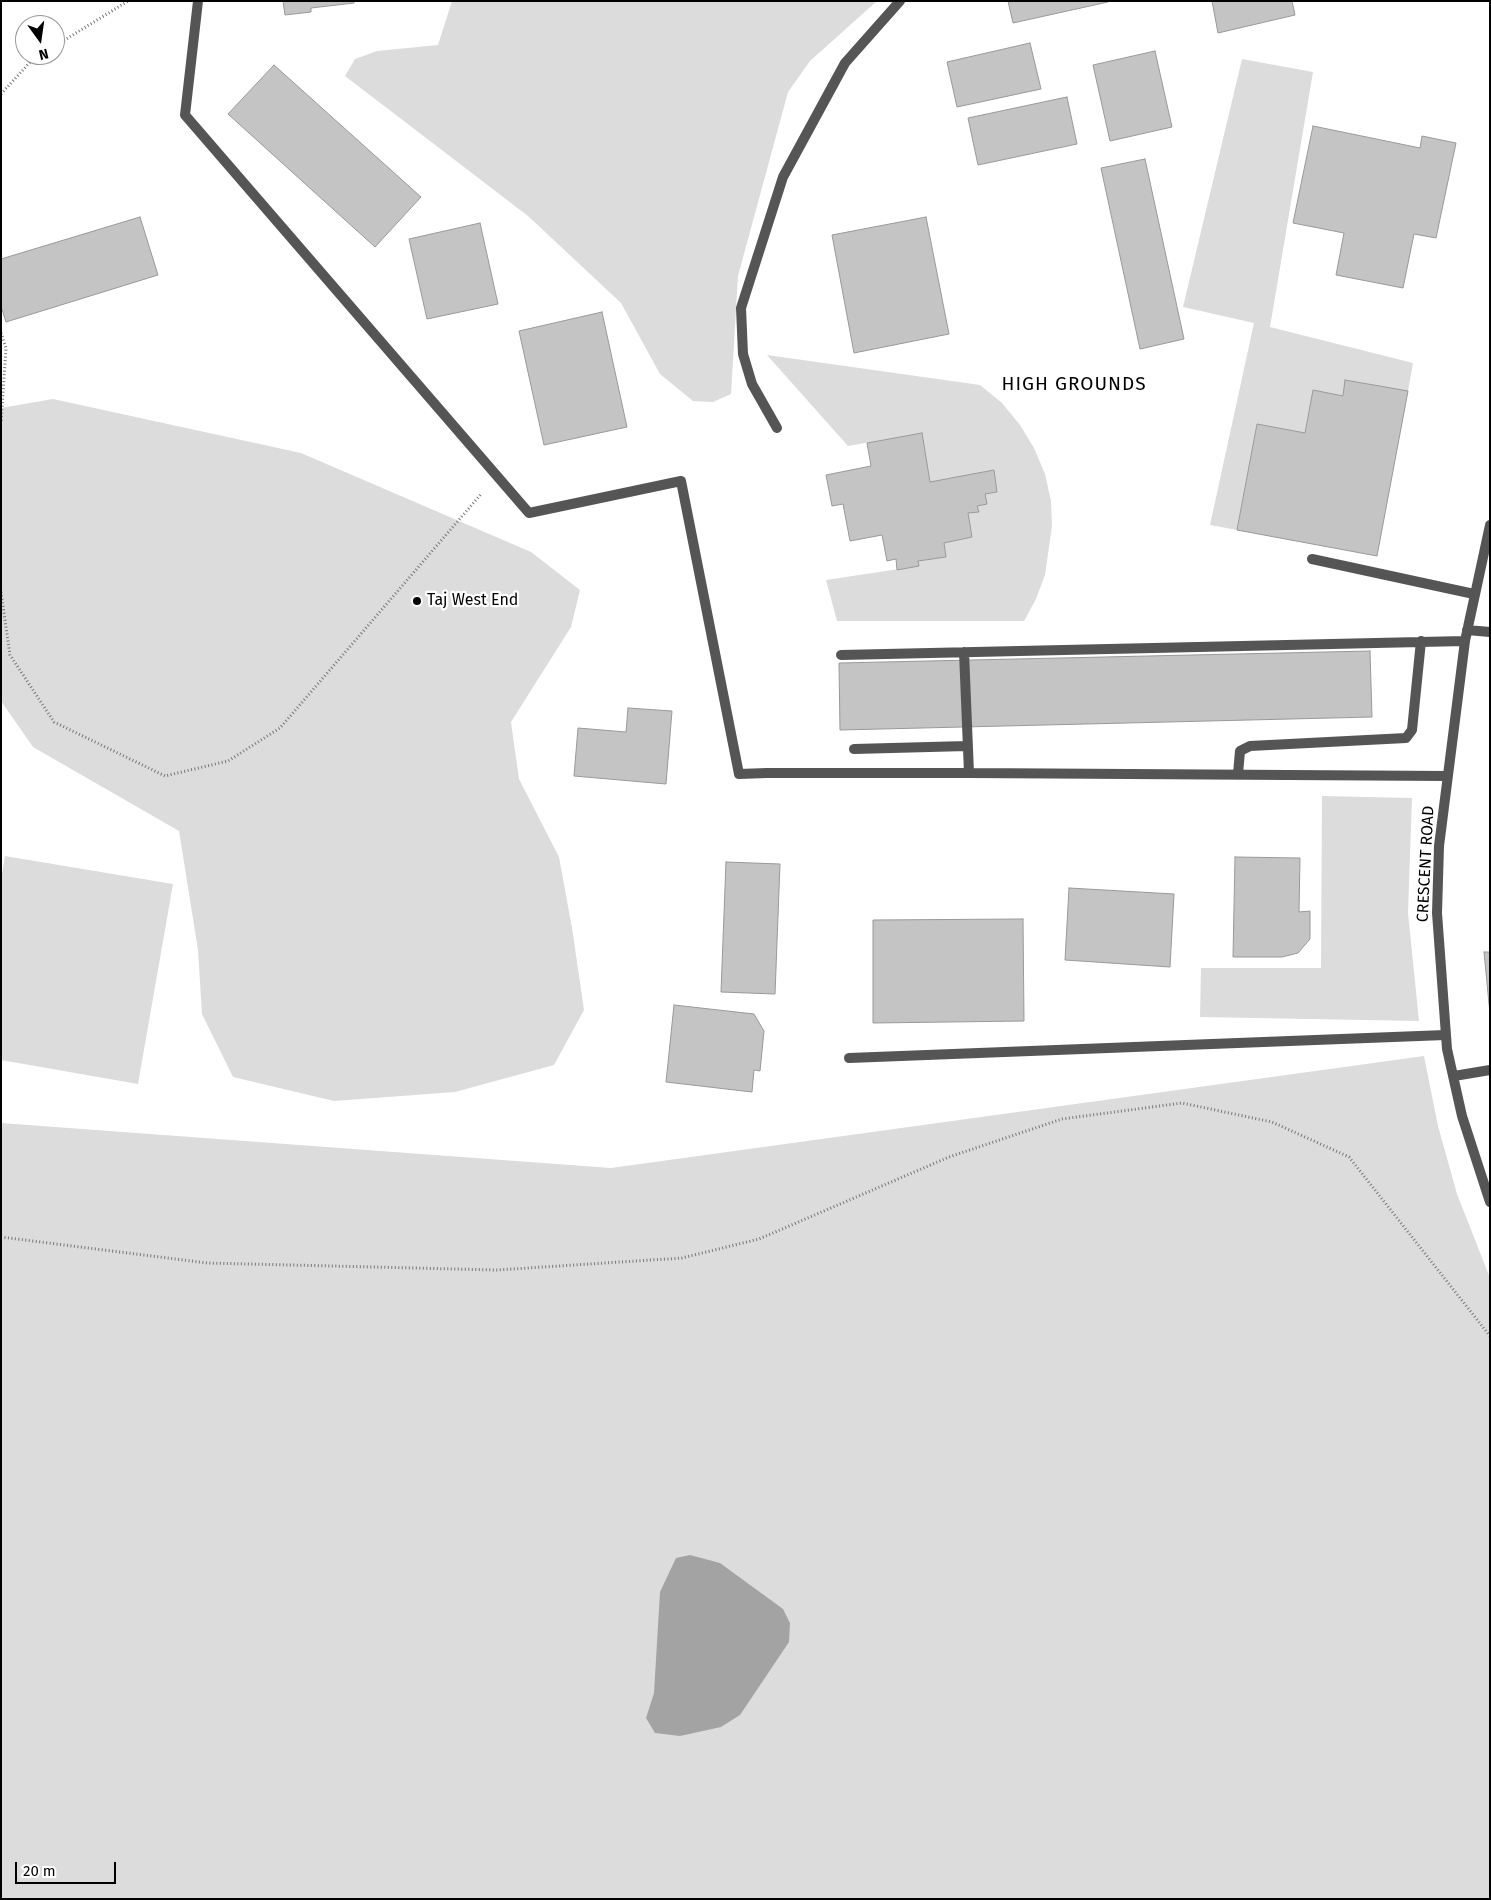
<!DOCTYPE html>
<style>
body{margin:0}
#map{position:relative;width:1491px;height:1900px;overflow:hidden;background:#fff;font-family:"Fira Sans",sans-serif}
canvas{display:block}
.frame{position:absolute;inset:0;border:2px solid #000;pointer-events:none}
.north{position:absolute;left:15px;top:15px;width:50px;height:50px;box-sizing:border-box;background:#fff;border:1px solid #999;border-radius:50%;rotate:166deg;font-size:14px;font-weight:700;line-height:20px;text-align:center;color:#000}
.north::after{content:'';display:block;margin:auto;width:18px;height:22px;background:#000;clip-path:polygon(50% 0,100% 100%,50% 72%,0 100%)}
.scale{position:absolute;left:15px;top:1862px;width:101px;height:22px;box-sizing:border-box;border:2px solid #000;border-top:0;padding-left:6px;font-size:15px;line-height:18px;white-space:nowrap;color:#000;-webkit-text-stroke:4px #fff;paint-order:stroke}
</style>
<div id="map">
<canvas width="1491" height="1900"></canvas>
<div class="frame"></div>
<div class="north">N</div>
<div class="scale">20 m</div>
</div>
<script>
const c = document.querySelector('canvas').getContext('2d');
c.lineJoin = 'round';
function fill(path, color) {
  c.fillStyle = color;
  c.fill(path, 'evenodd');
}
function shape(rows) {
  const path = new Path2D();
  for (const r of rows) {
    path.moveTo(r[0], r[1]);
    for (let i = 2; i < r.length; i += 2) path.lineTo(r[i], r[i + 1]);
  }
  return path;
}
function strokePath(path, color, width, dash) {
  c.strokeStyle = color;
  c.lineWidth = width;
  c.lineCap = dash ? 'butt' : 'round';
  c.setLineDash(dash || []);
  c.stroke(path);
}
function write(font, color, halo, rows, align = 'center') {
  c.font = font + ' "Fira Sans",sans-serif';
  c.lineWidth = 4.5;
  c.setLineDash([]);
  c.textBaseline = 'middle';
  c.strokeStyle = halo;
  c.fillStyle = color;
  for (const [text, x, y, turn = 0] of rows) {
    c.save();
    c.translate(x, y);
    c.rotate((+turn || 0) * Math.PI / 180);
    c.textAlign = isNaN(turn) ? turn : align;
    if (halo) c.strokeText(text, 0, 0);
    c.fillText(text, 0, 0);
    c.restore();
  }
}
const green = shape([
 [452,1,877,1,810,61,788,92,738,276,731,394,713,402,693,401,660,374,621,303,528,216,345,76,355,59,377,51,438,45],
 [1242,59,1313,72,1270,327,1413,363,1408,391,1346,380,1343,396,1313,390,1305,433,1257,424,1237,530,1210,525,1254,323,1183,307],
 [767,355,980,385,1002,403,1020,425,1034,448,1045,474,1051,501,1052,526,1045,575,1036,599,1024,621,837,621,826,580,919,566,918,561,946,557,944,543,972,537,968,513,979,512,977,506,987,504,985,494,997,492,994,470,930,482,921,433,848,446],
 [53,399,301,453,531,552,580,590,571,627,511,722,519,779,559,857,572,928,584,1010,554,1065,455,1092,334,1101,233,1077,202,1014,198,950,179,831,33,747,1,701,1,408],
 [1322,796,1412,798,1408,913,1419,1021,1200,1017,1201,968,1321,968],
 [5,856,173,884,138,1084,1,1060,1,879],
 [1424,1056,1438,1126,1457,1194,1490,1278,1490,1899,1,1899,1,1123,611,1168]
]);
const water = shape([
 [690,1555,720,1563,783,1609,790,1623,789,1642,740,1715,721,1727,680,1736,655,1733,646,1718,654,1693,660,1592,676,1558]
]);
const building = shape([
 [283,1,354,1,354,3,311,8,311,12,285,15,283,1],
 [1008,1,1108,1,1108,2,1013,23,1008,1],
 [1212,1,1292,1,1295,15,1218,33,1212,1],
 [1030,43,1041,89,957,107,947,62,1030,43],
 [1155,51,1172,127,1110,141,1093,65,1155,51],
 [274,65,421,197,375,247,228,114,274,65],
 [1067,97,1077,144,978,165,968,118,1067,97],
 [1313,126,1420,148,1422,136,1456,143,1436,238,1414,234,1403,288,1336,275,1344,233,1293,223,1313,126],
 [1145,159,1184,339,1140,349,1101,168,1145,159],
 [140,217,158,275,6,322,1,306,1,259,140,217],
 [926,217,949,334,854,353,832,235,926,217],
 [480,223,498,304,427,319,409,239,480,223],
 [602,312,627,427,544,445,519,331,602,312],
 [1345,380,1408,391,1377,556,1237,530,1257,424,1305,433,1313,390,1343,396,1345,380],
 [922,433,930,482,994,470,997,492,985,494,987,504,977,506,979,512,968,513,972,537,944,543,946,557,918,561,919,566,897,570,896,559,887,561,882,535,850,541,843,504,832,506,826,475,871,466,867,443,922,433],
 [1370,651,1372,717,840,730,839,663,1370,651],
 [628,708,672,711,666,784,574,776,578,728,626,732,628,708],
 [1235,857,1300,858,1299,912,1310,911,1310,939,1298,953,1282,957,1233,957,1235,857],
 [726,862,780,864,775,994,721,992,726,862],
 [1069,888,1174,894,1170,967,1065,960,1069,888],
 [1023,919,1024,1021,873,1023,873,920,1023,919],
 [1484,952,1490,952,1490,1014,1484,952],
 [674,1005,754,1014,764,1031,760,1071,754,1070,752,1092,666,1082,674,1005]
]);
const path = shape([
 [55,46,128,1],
 [1,94,33,59,40,55],
 [1,333,6,348,1,423],
 [1,592,10,655,54,722,165,776,228,761,280,728,482,493],
 [1,1237,207,1263,497,1270,682,1258,759,1239,949,1157,1062,1119,1182,1103,1272,1122,1349,1157,1490,1336]
]);
const service = shape([
 [198,1,185,115,529,513,681,481,739,774,767,773],
 [777,428,752,384,743,354,741,308,783,177,845,63,900,1],
 [1312,559,1474,594],
 [849,1058,1445,1035]
]);
const minor = shape([
 [1490,525,1465,641,1439,846,1437,913,1447,1049,1462,1116,1490,1202],
 [1467,630,1490,632],
 [964,652,969,773],
 [841,655,1465,641],
 [854,749,967,746],
 [767,773,969,773,1447,776],
 [1238,774,1240,751,1250,746,1406,738,1412,730,1421,641],
 [1454,1076,1490,1070]
]);
const markers = [
 [417,601,5,"#000"]
];
const poiNames = [
 ["Taj West End",427,601]
];
const streetNames = [
 ["CRESCENT ROAD",1426,864,-87]
];
const quarterNames = [
 ["HIGH GROUNDS",1074,385]
];
fill(green, '#dcdcdc');
fill(water, '#a3a3a3');
fill(building, '#c4c4c4');
strokePath(building, '#999', 1);
strokePath(path, '#777', 3, [1, 2.5]);
strokePath(service, '#555', 10);
strokePath(minor, '#555', 10);
for (const [x, y, r, color] of markers) {
  const dot = new Path2D();
  dot.arc(x, y, r, 0, 2 * Math.PI);
  c.fillStyle = color;
  c.fill(dot);
  strokePath(dot, '#fff', 2);
}
write('16px', '#000', '#fff', poiNames, 'left');
write('16px', '#000', '#fff', streetNames);
c.letterSpacing = '1px';
write('19px', '#000', '#fff', quarterNames);
c.letterSpacing = '0px';
</script>
